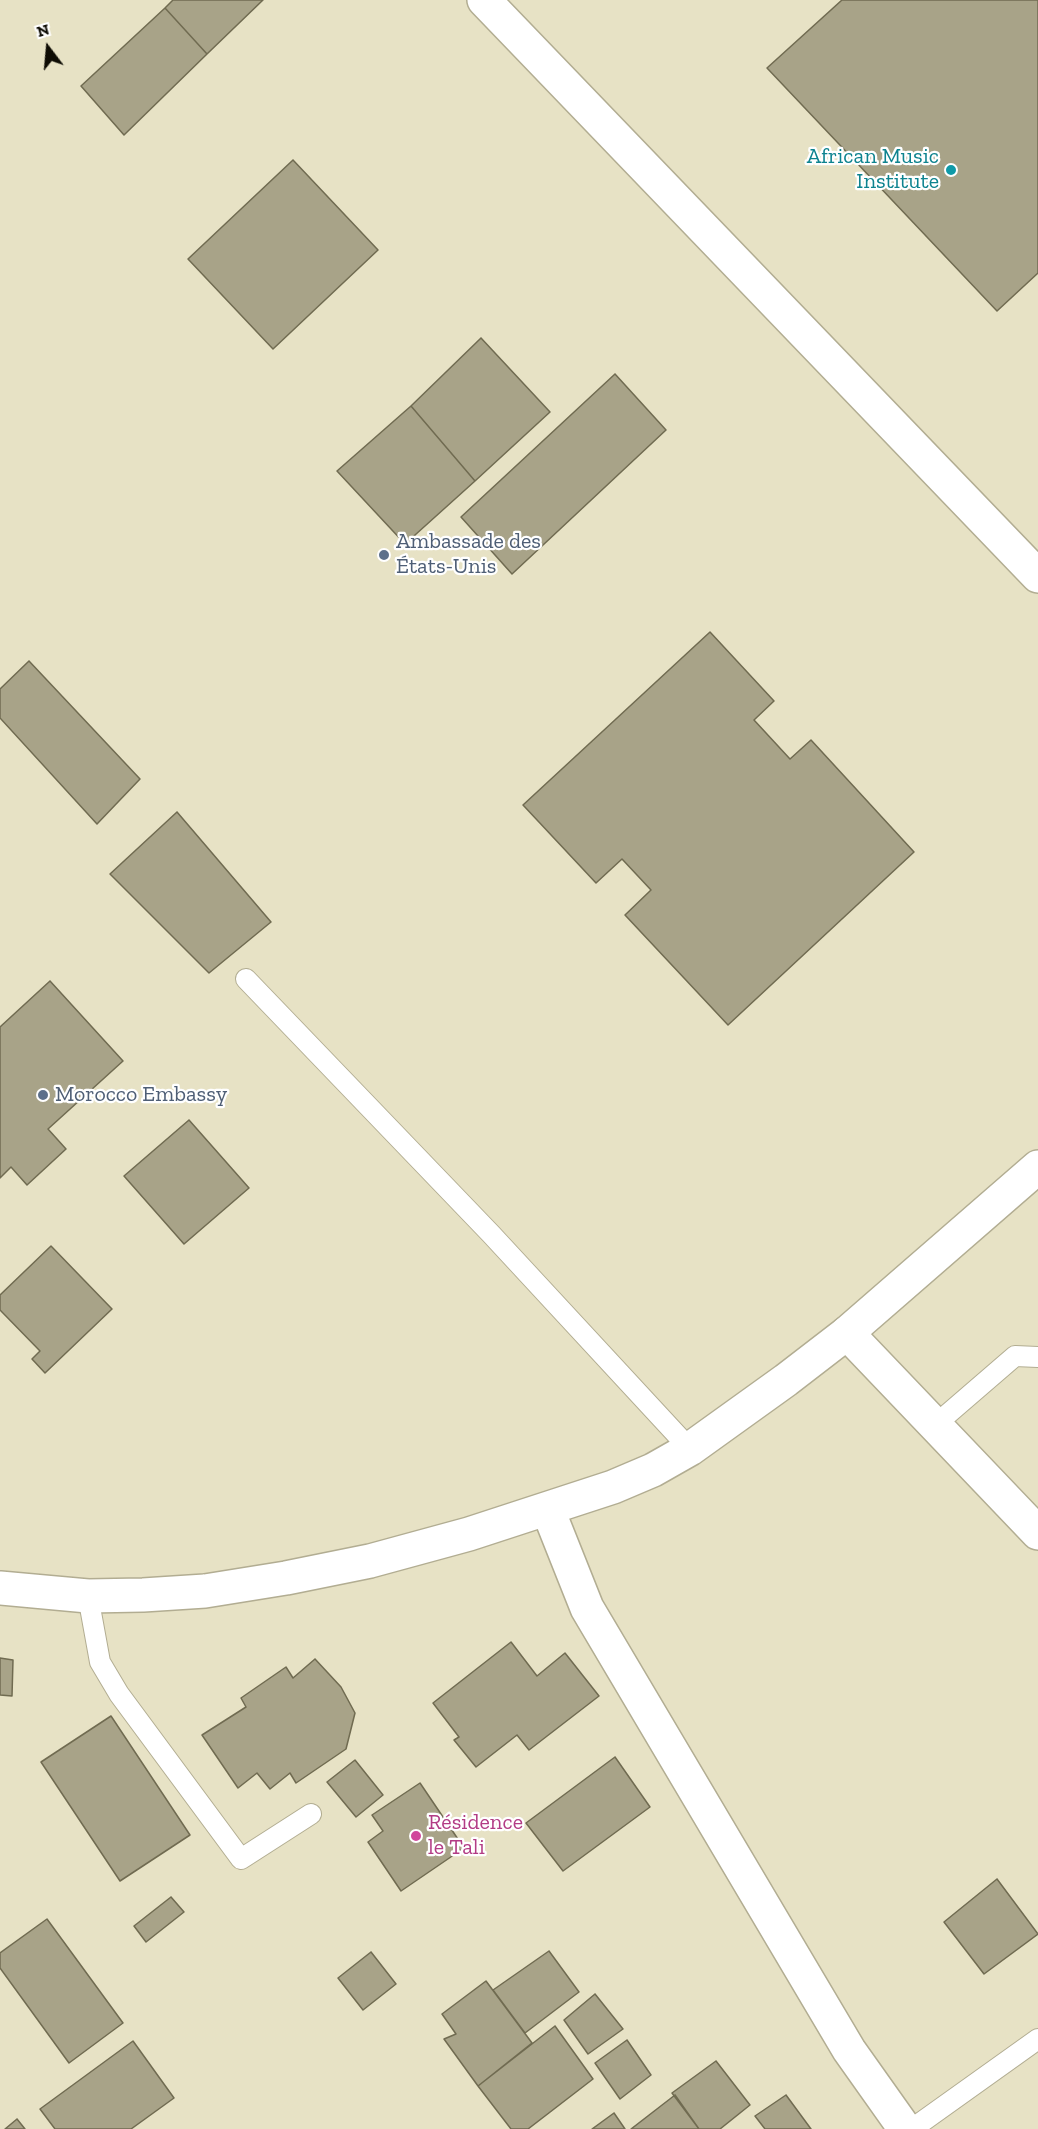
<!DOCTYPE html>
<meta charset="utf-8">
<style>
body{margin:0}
#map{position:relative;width:1038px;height:2129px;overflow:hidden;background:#e7e2c5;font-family:"Zilla Slab",serif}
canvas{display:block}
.north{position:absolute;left:18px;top:18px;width:60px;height:60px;-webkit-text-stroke:4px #fff;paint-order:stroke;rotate:344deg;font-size:16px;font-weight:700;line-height:24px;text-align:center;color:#0e0c04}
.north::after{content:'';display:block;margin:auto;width:21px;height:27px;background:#0e0c04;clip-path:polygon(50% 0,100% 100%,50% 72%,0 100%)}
</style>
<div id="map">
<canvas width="1038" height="2129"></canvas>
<div class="north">N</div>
</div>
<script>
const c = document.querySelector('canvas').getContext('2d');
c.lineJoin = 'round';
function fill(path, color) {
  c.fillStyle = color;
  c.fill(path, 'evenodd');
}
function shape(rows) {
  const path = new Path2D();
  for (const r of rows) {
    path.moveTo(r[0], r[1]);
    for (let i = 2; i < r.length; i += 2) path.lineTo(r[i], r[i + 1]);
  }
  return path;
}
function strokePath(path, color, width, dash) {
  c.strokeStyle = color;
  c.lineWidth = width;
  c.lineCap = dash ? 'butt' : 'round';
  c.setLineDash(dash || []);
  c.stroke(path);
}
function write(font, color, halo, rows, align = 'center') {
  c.font = font + ' "Zilla Slab",serif';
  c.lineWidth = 4.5;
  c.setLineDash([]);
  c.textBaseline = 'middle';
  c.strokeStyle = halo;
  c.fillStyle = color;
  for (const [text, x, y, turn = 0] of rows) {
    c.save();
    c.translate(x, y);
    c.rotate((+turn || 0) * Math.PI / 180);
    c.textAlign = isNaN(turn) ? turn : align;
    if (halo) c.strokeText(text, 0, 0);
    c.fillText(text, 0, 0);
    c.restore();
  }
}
const building = shape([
 [173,0,263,0,207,54,165,8,173,0],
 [842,0,1038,0,1038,273,997,311,767,68,842,0],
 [165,8,207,54,124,135,81,86,165,8],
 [293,160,378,250,273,349,188,259,293,160],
 [481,338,550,412,475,481,411,406,481,338],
 [615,374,666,430,512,574,461,517,615,374],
 [411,406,475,481,405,544,337,471,411,406],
 [710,632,774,701,754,720,790,759,811,740,914,852,728,1025,625,915,651,890,622,859,596,883,523,805,710,632],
 [29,661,140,779,97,824,0,718,0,689,29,661],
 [177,812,271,922,209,973,110,874,177,812],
 [50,981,123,1061,48,1129,66,1149,27,1185,11,1167,0,1178,0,1027,50,981],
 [189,1120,249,1188,184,1244,124,1176,189,1120],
 [51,1246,112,1309,45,1373,32,1359,40,1351,0,1310,0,1295,51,1246],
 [511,1642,537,1676,565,1653,599,1696,529,1750,517,1735,476,1767,454,1740,459,1737,433,1703,511,1642],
 [0,1658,13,1660,12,1696,0,1695,0,1658],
 [315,1659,341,1687,355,1713,346,1749,296,1783,290,1773,270,1789,257,1773,238,1788,202,1735,246,1707,241,1698,286,1667,293,1678,315,1659],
 [111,1716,190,1835,120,1881,41,1762,111,1716],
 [615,1757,650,1807,563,1871,526,1823,615,1757],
 [355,1760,383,1795,356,1817,327,1782,355,1760],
 [420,1783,464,1848,401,1891,368,1842,383,1831,372,1815,420,1783],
 [997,1879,1038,1934,984,1974,944,1922,997,1879],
 [171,1897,184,1912,146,1942,134,1926,171,1897],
 [47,1919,123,2023,69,2063,0,1968,0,1953,47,1919],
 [549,1951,579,1992,525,2033,493,1990,549,1951],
 [371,1952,396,1984,363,2010,338,1978,371,1952],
 [486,1981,532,2043,478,2086,444,2039,456,2034,442,2014,486,1981],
 [595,1994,623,2029,588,2054,564,2020,595,1994],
 [555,2026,593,2079,528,2129,511,2129,478,2086,555,2026],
 [627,2040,651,2075,620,2099,595,2063,627,2040],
 [133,2041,174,2098,131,2129,55,2129,40,2109,133,2041],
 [716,2061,750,2105,720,2129,699,2129,672,2093,716,2061],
 [675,2095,699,2129,631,2129,675,2095],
 [786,2095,811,2129,765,2129,755,2116,786,2095],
 [614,2113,625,2129,592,2129,614,2113],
 [17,2119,25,2129,5,2129,17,2119]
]);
const service = shape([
 [246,979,491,1234,690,1449],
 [935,1425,1015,1356,1038,1357],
 [88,1596,100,1662,119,1694,241,1859,311,1814],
 [912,2129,1038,2039]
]);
const minor = shape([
 [484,0,1038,576],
 [847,1333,1038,1533],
 [548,1510,587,1608,849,2050,905,2129]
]);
const secondary = shape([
 [0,1588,88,1596,143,1595,205,1591,286,1578,370,1561,469,1534,613,1487,653,1470,690,1449,786,1380,847,1333,1038,1167]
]);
const markers = [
 [951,170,6,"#0f9aa8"],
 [384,555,6,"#5c6f8a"],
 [43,1095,6,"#5c6f8a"],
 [416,1836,6,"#d1479c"]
];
const cultureNames = [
 ["African Music",939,157],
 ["Institute",939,182]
];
const serviceNames = [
 ["Ambassade des",396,542],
 ["États-Unis",396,567],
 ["Morocco Embassy",55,1095]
];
const hotelNames = [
 ["Résidence",428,1823],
 ["le Tali",428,1848]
];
fill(building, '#a8a388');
strokePath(building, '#706b51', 1.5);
strokePath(service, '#b2ad92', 22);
strokePath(minor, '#b2ad92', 36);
strokePath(secondary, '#b2ad92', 36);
strokePath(service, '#fff', 20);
strokePath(minor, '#fff', 33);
strokePath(secondary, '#fff', 33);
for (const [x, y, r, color] of markers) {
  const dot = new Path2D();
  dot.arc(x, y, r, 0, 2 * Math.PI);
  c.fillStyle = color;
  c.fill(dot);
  strokePath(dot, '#fff', 2);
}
write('22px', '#0d838f', '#fff', cultureNames, 'right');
write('22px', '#4e5e75', '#fff', serviceNames, 'left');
write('22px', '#b23c85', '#fff', hotelNames, 'left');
</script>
